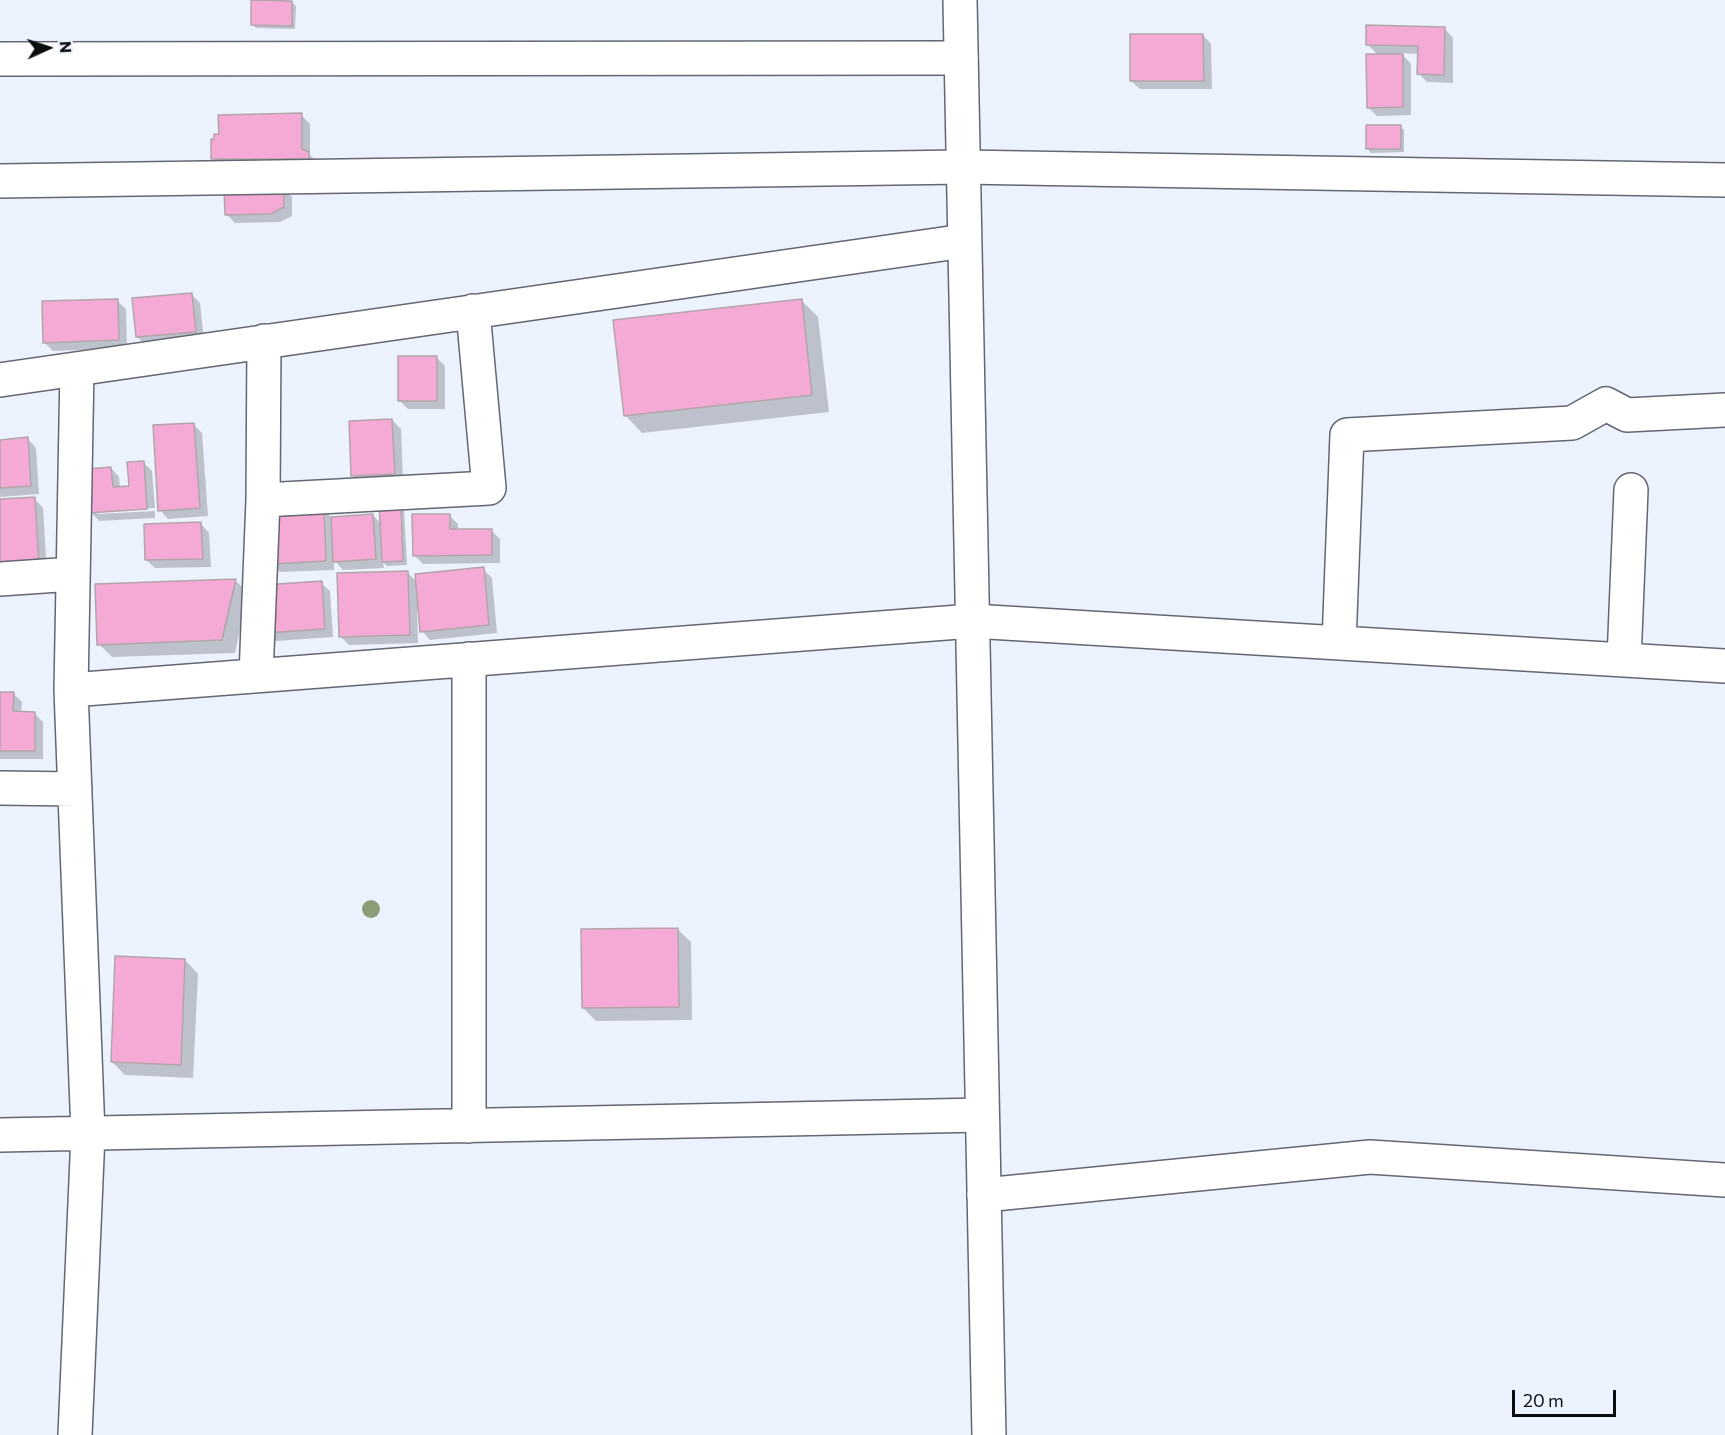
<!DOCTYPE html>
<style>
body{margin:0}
#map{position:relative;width:1725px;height:1435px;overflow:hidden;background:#ecf2fe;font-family:Commissioner,sans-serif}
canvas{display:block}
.north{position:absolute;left:18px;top:18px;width:60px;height:60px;-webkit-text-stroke:4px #ecf2fe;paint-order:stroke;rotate:87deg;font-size:16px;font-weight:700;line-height:24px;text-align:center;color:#0a0d10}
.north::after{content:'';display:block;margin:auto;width:21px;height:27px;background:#0a0d10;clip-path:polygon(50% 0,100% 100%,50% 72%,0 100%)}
.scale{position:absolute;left:1512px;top:1390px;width:104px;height:27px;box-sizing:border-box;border:3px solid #0a0d10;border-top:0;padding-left:8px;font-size:18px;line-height:21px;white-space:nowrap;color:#0a0d10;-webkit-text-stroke:4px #ecf2fe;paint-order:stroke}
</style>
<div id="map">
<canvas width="1725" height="1435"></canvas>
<div class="north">N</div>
<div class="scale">20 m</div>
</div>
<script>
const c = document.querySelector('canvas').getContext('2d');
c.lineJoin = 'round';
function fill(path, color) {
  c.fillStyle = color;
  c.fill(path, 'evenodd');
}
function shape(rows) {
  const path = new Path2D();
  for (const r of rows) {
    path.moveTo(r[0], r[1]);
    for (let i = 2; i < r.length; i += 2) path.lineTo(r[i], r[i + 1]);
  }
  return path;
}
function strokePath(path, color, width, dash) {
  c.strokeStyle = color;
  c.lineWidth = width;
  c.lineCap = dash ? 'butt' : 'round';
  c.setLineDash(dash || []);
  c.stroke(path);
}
const shadow = shape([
 [292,2,296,6,295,29,256,28,252,24],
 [1445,29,1453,38,1453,83,1427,82,1418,73,1419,54,1401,53,1411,64,1411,115,1377,116,1368,107,1378,55,1367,44],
 [1203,35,1211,44,1212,89,1140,89,1131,81],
 [301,115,310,124,310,155,317,162,222,167,213,159],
 [1400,126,1404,130,1404,152,1371,153,1368,149],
 [283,188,292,197,292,216,280,222,235,223,226,214],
 [192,295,200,303,204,340,146,345,137,337],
 [801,300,818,317,829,412,642,433,625,415],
 [117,301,126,309,127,348,53,351,44,342],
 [437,358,445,366,445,409,408,409,399,400],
 [392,420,401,429,403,482,362,484,353,475],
 [193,424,202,433,208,516,168,519,160,510],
 [28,439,36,448,39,494,0,497,0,441],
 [143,462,152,471,155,508,97,511,97,514,155,511,155,518,99,521,91,512,111,468,119,477,120,488,131,487],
 [35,499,43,508,47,573,0,575,0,501],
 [380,505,404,508,407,565,387,566,383,562,384,568,343,570,334,560,334,570,280,572,271,563,323,508,332,518,373,515,381,524],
 [449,515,458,524,458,530,491,530,500,539,500,563,423,564,414,555],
 [201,524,209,533,211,567,155,568,146,560],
 [483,569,492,578,497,633,430,640,422,631,420,611,417,611,418,643,349,645,340,636,408,573,417,582],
 [235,580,248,593,235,653,112,657,99,644],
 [321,583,330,591,333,637,276,641,267,632],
 [0,693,13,693,22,702,21,713,34,713,43,722,43,759,0,759],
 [677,929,691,942,692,1020,596,1021,583,1008],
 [185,960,198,974,193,1078,125,1075,112,1062]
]);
const building = shape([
 [251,0,292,1,292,26,251,25,251,0],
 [1366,25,1445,27,1444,75,1417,74,1418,46,1366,45,1366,25],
 [1130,34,1203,34,1204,81,1130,81,1130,34],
 [1366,54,1403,54,1403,107,1367,108,1366,54],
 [302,113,302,149,309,152,309,159,211,159,211,139,214,139,214,134,219,134,218,115,302,113],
 [1366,125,1401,125,1401,149,1366,149,1366,125],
 [284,187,284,207,271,214,225,215,224,188,284,187],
 [192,293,196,332,136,337,132,298,192,293],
 [118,299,119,340,43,343,42,301,118,299],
 [802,299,812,395,624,416,613,320,802,299],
 [398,356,437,356,437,401,398,401,398,356],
 [392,419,395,474,351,476,349,421,392,419],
 [194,423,200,508,158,511,153,425,194,423],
 [28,437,31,486,0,488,0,440,28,437],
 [144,461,147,509,89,513,86,469,111,467,113,487,129,486,127,462,144,461],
 [35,497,39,565,0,567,0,499,35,497],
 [401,503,403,561,382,562,379,504,401,503],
 [324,507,326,561,270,564,268,509,324,507],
 [373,514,376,559,333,562,331,517,373,514],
 [412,514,450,514,450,529,492,529,492,555,413,556,412,514],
 [201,522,203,559,145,560,144,524,201,522],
 [484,567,489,625,420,632,415,574,484,567],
 [408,571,410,635,339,637,337,573,408,571],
 [236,579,222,640,97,645,95,584,236,579],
 [322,581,325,629,266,633,263,585,322,581],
 [0,692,14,692,13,711,35,712,35,751,0,751,0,692],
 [678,928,679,1007,582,1008,581,929,678,928],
 [115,956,185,959,181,1065,111,1062,115,956]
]);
const minor = shape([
 [0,59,961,58],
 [0,181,963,167,1725,180],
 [0,380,964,241],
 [263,500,489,488,473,311],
 [0,579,73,574],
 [1339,643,1347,435,1572,423,1606,404,1627,415,1725,410],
 [469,659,469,1126],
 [1624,660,1631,490],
 [256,676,263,500,264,341],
 [71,690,972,621,1725,666],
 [0,788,75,789],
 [0,1135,982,1115],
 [984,1195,1370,1157,1725,1180],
 [75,1435,88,1134,71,690,77,369]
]);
const highway = shape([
 [960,0,989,1435]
]);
const trees = [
 [371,909]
];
fill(shadow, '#0003');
fill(building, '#f5aad5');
strokePath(building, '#b1a5ab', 1.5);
strokePath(minor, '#626771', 36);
strokePath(highway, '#626771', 36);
strokePath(minor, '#fff', 33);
strokePath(highway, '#fff', 33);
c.fillStyle = '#8c9e78';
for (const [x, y] of trees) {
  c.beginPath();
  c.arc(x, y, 9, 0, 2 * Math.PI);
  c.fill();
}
</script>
